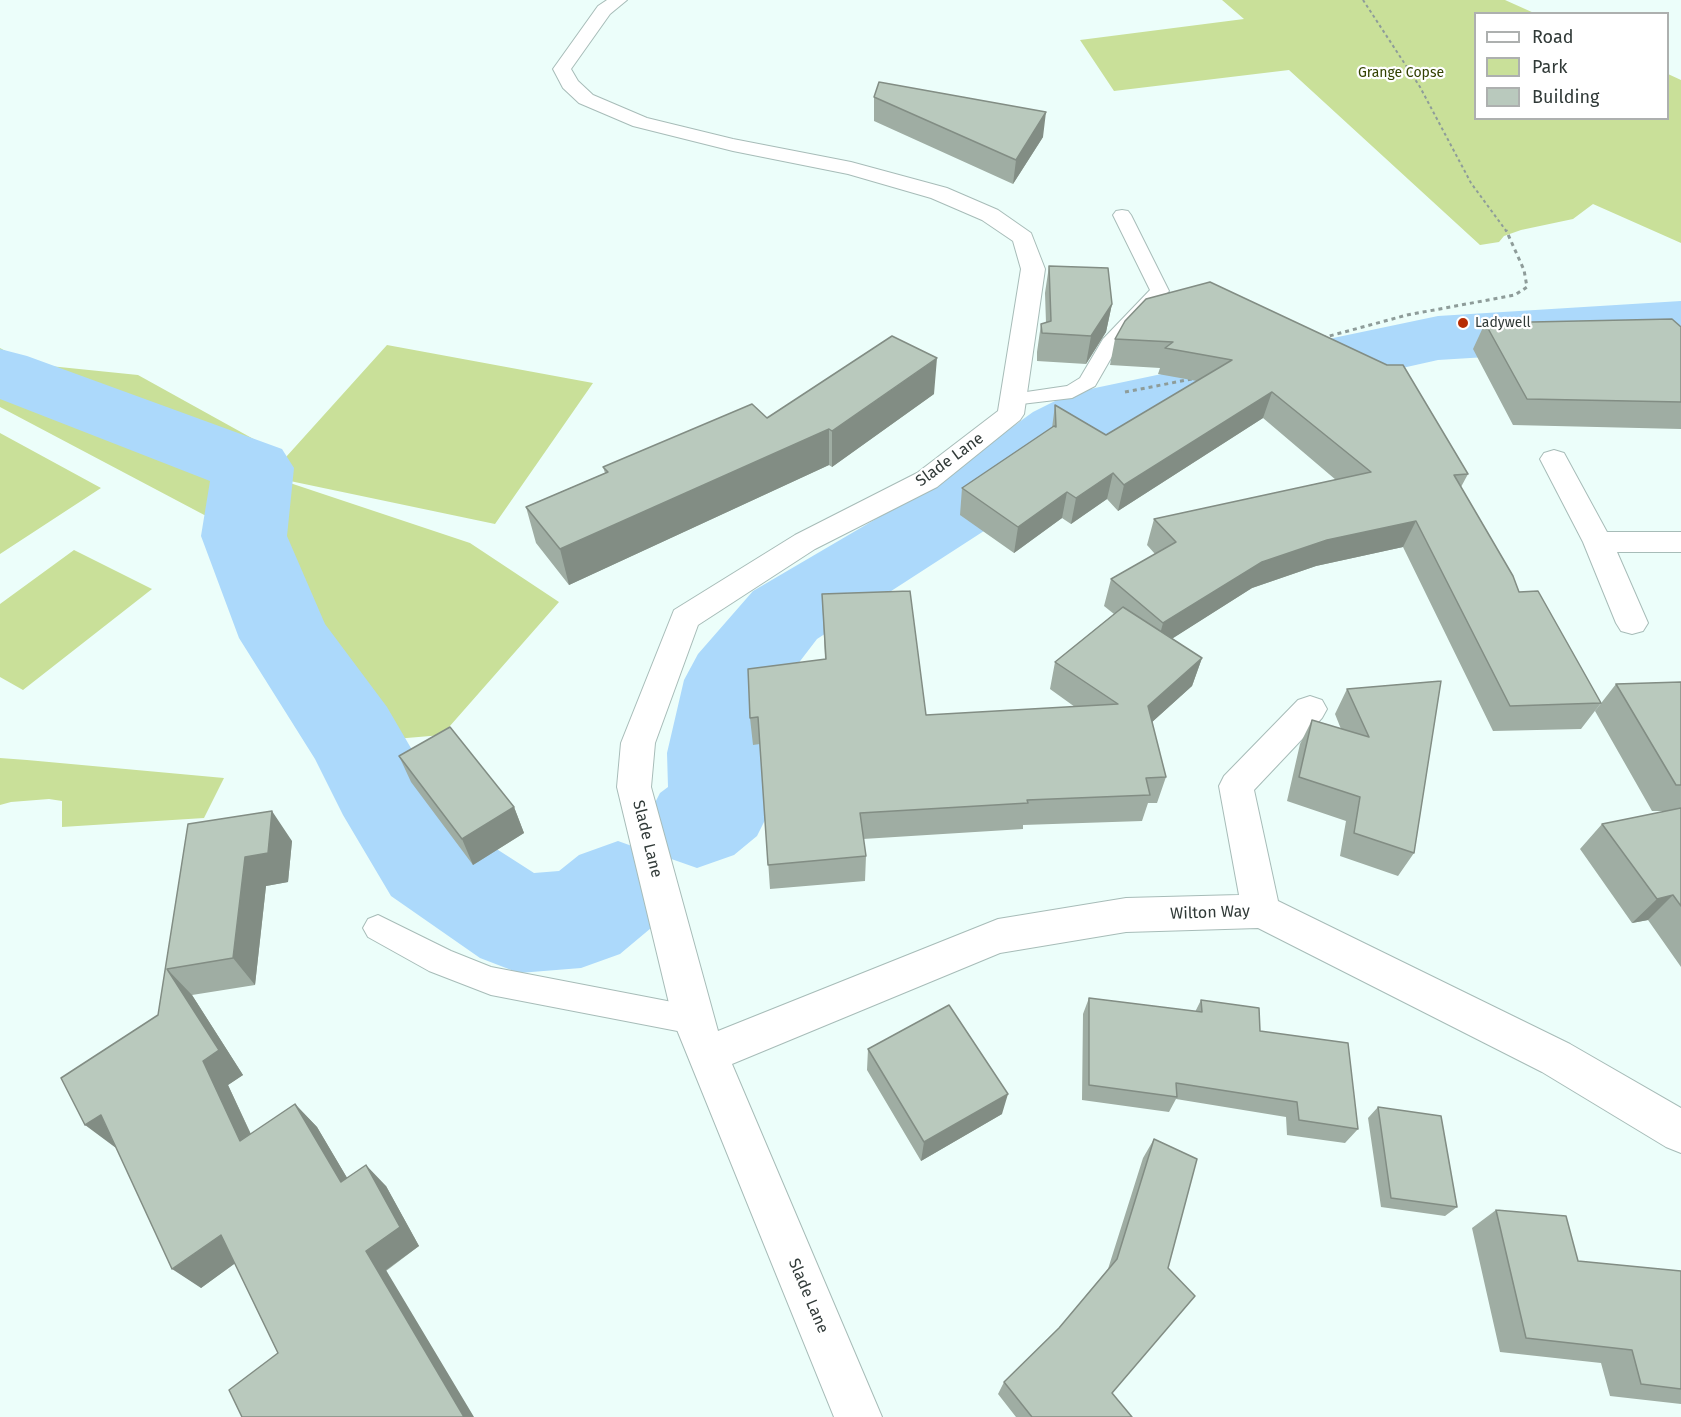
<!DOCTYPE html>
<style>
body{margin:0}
#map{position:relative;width:1681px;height:1417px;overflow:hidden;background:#ecfefa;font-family:"Fira Sans",sans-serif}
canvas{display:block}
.legend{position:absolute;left:1474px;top:12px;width:195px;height:108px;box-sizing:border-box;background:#fff;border:2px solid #adb0af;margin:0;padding:8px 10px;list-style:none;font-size:18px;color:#313a38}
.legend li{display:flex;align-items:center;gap:12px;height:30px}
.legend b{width:30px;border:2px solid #adb0af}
</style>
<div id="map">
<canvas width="1681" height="1417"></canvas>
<ul class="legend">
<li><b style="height:8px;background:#fff"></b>Road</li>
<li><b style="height:16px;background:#c9e099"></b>Park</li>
<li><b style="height:16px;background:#b9c9bd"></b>Building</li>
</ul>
</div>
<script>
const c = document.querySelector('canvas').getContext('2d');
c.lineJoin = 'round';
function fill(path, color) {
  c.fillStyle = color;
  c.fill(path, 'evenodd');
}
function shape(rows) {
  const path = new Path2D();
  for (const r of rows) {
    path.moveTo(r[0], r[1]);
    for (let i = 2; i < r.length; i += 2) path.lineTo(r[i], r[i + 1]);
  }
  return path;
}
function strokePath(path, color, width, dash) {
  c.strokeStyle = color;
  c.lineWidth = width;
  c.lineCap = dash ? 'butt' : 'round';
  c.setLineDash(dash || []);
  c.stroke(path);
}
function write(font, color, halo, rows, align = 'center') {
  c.font = font + ' "Fira Sans",sans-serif';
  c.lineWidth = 4.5;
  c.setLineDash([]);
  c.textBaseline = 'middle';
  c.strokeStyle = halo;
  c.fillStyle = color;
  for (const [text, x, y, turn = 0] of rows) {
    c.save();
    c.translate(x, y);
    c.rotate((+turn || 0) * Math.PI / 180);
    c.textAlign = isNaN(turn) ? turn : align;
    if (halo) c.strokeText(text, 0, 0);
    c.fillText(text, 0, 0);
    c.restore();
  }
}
const green = shape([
 [1222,0,1505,0,1534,13,1476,14,1476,118,1668,118,1668,74,1681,80,1681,243,1593,204,1573,219,1521,230,1504,236,1499,242,1480,245,1289,70,1114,91,1080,40,1244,19],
 [387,345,593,383,495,524,290,481,290,483,470,543,559,602,442,735,383,740,352,735,285,638,244,536,0,407,0,348,30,364,138,375,286,457],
 [0,433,101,488,0,554],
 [74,550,152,589,23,690,0,677,0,604],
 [0,758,27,760,224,778,204,818,62,827,62,801,49,799,11,802,0,805]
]);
const river = shape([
 [1681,301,1681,345,1438,360,1120,431,1089,448,987,529,817,639,778,690,767,753,772,806,757,836,734,855,697,868,660,855,644,824,660,793,668,787,667,753,684,680,698,654,753,591,927,489,1033,412,1067,395,1095,388,1438,316,1681,301],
 [0,349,27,356,282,449,294,468,287,536,325,624,387,707,415,755,467,830,534,873,559,871,579,855,618,841,657,855,673,889,657,923,620,954,581,968,519,973,480,958,391,896,343,815,315,759,239,638,201,536,210,481,0,399,0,349]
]);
const pathFar1 = shape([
 [1363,0,1420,87,1471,183,1507,232]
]);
const path = shape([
 [1322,338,1407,315,1515,295,1527,287,1524,270,1506,230],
 [1125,392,1192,379]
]);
const lane = shape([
 [1122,210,1128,211,1131,215,1169,291,1118,346,1095,386,1072,398,1013,405,1006,403,1003,399,1006,395,1067,386,1080,378,1103,339,1150,290,1113,215,1116,211,1122,210],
 [378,915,451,951,491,967,693,1006,704,1010,708,1020,704,1030,693,1034,491,995,429,971,368,937,363,928,368,919,378,915]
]);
const street = shape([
 [607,0,627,0,610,14,571,69,578,81,593,95,647,118,733,139,851,162,947,188,998,210,1031,233,1045,269,1024,414,1020,420,937,487,815,549,698,625,655,743,651,787,718,1031,998,919,1126,898,1239,895,1219,786,1224,776,1298,700,1310,696,1322,700,1327,709,1322,718,1254,790,1278,901,1570,1044,1681,1108,1681,1153,1666,1147,1542,1072,1258,928,1126,932,1000,953,732,1064,882,1417,834,1417,673,1020,617,787,621,743,674,610,795,535,917,473,998,411,1021,269,1013,241,982,220,931,198,848,174,733,151,633,126,579,103,563,88,553,69,598,6,607,0],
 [1554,450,1564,453,1607,532,1681,532,1681,552,1617,552,1648,623,1643,631,1632,634,1621,631,1616,623,1583,542,1540,459,1544,453,1554,450]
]);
const wall = shape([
 [874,97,1043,137,1013,184,874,121],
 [1049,266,1112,304,1106,332,1086,364,1037,361,1037,352,1041,324,1046,323,1045,293],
 [1146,299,1468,474,1461,487,1519,592,1601,703,1581,729,1493,731,1403,547,1316,566,1252,588,1171,639,1202,658,1192,686,1152,722,1166,777,1157,803,1148,803,1142,821,1023,825,1023,829,863,839,866,856,865,881,770,889,760,744,753,745,750,718,825,659,822,594,926,715,1075,707,1050,689,1055,662,1114,614,1104,606,1111,579,1155,554,1147,545,1154,519,1336,480,1263,418,1118,511,1107,499,1071,524,1062,518,1014,553,960,515,962,488,1052,428,1055,405,1106,435,1197,381,1158,374,1160,368,1110,365,1115,339],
 [1485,323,1681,327,1681,429,1513,425,1473,349],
 [934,394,832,467,829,465,569,585,536,543,526,507,605,473,603,467,767,418],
 [1441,681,1414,853,1398,876,1340,856,1346,821,1287,801,1300,744,1312,720,1341,729,1335,714,1347,689],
 [1681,682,1681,967,1648,920,1632,923,1580,849,1602,824,1668,811,1652,811,1595,711,1616,684],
 [399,756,514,807,524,833,473,865,411,782],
 [188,824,292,841,288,882,266,886,255,985,192,995,243,1075,228,1085,251,1134,295,1104,317,1127,347,1178,386,1186,419,1246,278,1353,235,1263,201,1288,158,1015],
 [1089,998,1195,1012,1201,1000,1260,1031,1358,1129,1345,1143,1287,1135,1286,1117,1176,1099,1169,1112,1082,1100,1083,1014],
 [868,1049,1002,1114,921,1161,867,1070],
 [1378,1107,1457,1207,1445,1216,1381,1207,1368,1118],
 [1154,1139,1112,1393,1132,1417,1016,1417,998,1394,1004,1382,1059,1328,1108,1269,1143,1158],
 [1496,1210,1578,1261,1681,1271,1681,1404,1610,1396,1601,1363,1500,1352,1472,1228]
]);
const shadedWall = shape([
 [1046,112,1043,137,1013,184,1016,160],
 [1112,304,1106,332,1086,364,1091,336],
 [937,358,934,394,832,467,832,431],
 [1272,392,1263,418,1118,511,1124,485],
 [829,429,829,465,569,585,560,549],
 [1113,473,1107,499,1071,524,1076,498],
 [1067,492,1062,518,1014,553,1018,527],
 [1416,521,1403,547,1316,566,1252,588,1156,649,1163,623,1262,562,1327,540],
 [1202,658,1192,686,1140,733,1148,706],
 [514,807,524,833,473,865,462,839],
 [272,811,292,841,288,882,266,886,255,985,233,958,245,857],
 [1673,895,1648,920,1632,923,1657,899],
 [167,969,192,995,243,1075,228,1085,264,1163,240,1141,203,1061],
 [1008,1094,1002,1114,921,1161,924,1142],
 [295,1104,317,1127,362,1203,341,1182],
 [101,1115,116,1148,85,1125],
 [366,1165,386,1186,419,1246,386,1270,474,1417,464,1417,366,1251],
 [221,1235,248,1254,201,1288,172,1269]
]);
const building = shape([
 [879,82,1046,112,1016,160,874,97,879,82],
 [1049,266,1108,268,1112,304,1091,336,1042,333,1041,324,1051,321,1049,266],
 [1210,282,1387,365,1403,365,1468,474,1454,475,1513,576,1519,592,1538,591,1601,703,1510,706,1416,521,1327,540,1262,562,1163,623,1111,579,1176,542,1154,519,1371,472,1272,392,1124,485,1113,473,1076,498,1067,492,1018,527,962,488,1054,426,1056,427,1055,405,1106,435,1232,360,1165,348,1173,342,1115,339,1125,321,1146,299,1210,282],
 [1672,319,1681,327,1681,402,1527,399,1485,323,1672,319],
 [892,336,937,358,832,431,829,429,560,549,526,507,608,472,603,467,752,404,767,418,892,336],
 [910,591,926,715,1118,704,1055,662,1123,607,1202,658,1148,706,1166,777,1146,778,1150,795,1027,800,1028,803,860,813,866,856,768,865,758,717,750,718,748,669,826,659,822,594,910,591],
 [1441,681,1414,853,1354,833,1360,797,1299,777,1312,720,1369,737,1347,689,1441,681],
 [1681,682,1681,785,1676,785,1616,684,1681,682],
 [450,727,514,807,462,839,399,756,450,727],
 [1681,808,1681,906,1673,895,1657,899,1602,824,1681,808],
 [272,811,268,853,245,857,233,958,167,969,219,1050,203,1061,240,1141,295,1104,341,1182,366,1165,400,1227,366,1251,464,1417,242,1417,229,1390,278,1353,221,1235,172,1269,101,1115,85,1125,61,1078,158,1015,188,824,272,811],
 [1089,998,1202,1012,1201,1000,1259,1008,1260,1031,1348,1043,1358,1129,1299,1120,1297,1102,1176,1083,1177,1097,1089,1085,1089,998],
 [949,1005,1008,1094,924,1142,868,1049,949,1005],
 [1378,1107,1441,1116,1457,1207,1391,1198,1378,1107],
 [1154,1139,1197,1159,1168,1268,1195,1296,1112,1393,1132,1417,1032,1417,1004,1382,1059,1328,1117,1259,1154,1139],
 [1496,1210,1566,1216,1578,1261,1681,1271,1681,1389,1641,1384,1632,1350,1526,1338,1496,1210]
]);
const markers = [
 [1463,323,6,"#b72c03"]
];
const farParknames = [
 ["Grange Copse",1401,73]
];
const farPoinames = [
 ["Ladywell",1475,323]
];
const streetNames = [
 ["Slade Lane",950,460,-36],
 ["Slade Lane",647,839,76],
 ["Wilton Way",1210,913,-2],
 ["Slade Lane",808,1296,67]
];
fill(green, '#c9e099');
fill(river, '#acd9fb');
strokePath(lane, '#a7bcb8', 2);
strokePath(street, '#a7bcb8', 2);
strokePath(pathFar1, '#8e9c99', 2, [3, 3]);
strokePath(path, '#8e9c99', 3, [4, 4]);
fill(lane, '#fff');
fill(street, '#fff');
fill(wall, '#9fada3');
fill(shadedWall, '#828d84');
fill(building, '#b9c9bd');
strokePath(building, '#828d84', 1.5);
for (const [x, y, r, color] of markers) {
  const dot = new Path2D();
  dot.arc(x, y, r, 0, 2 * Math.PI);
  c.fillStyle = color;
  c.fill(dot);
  strokePath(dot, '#fff', 2);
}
write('14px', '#334202', '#fff', farParknames);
write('14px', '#313a38', '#fff', farPoinames, 'left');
write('16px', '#313a38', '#fff', streetNames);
</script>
